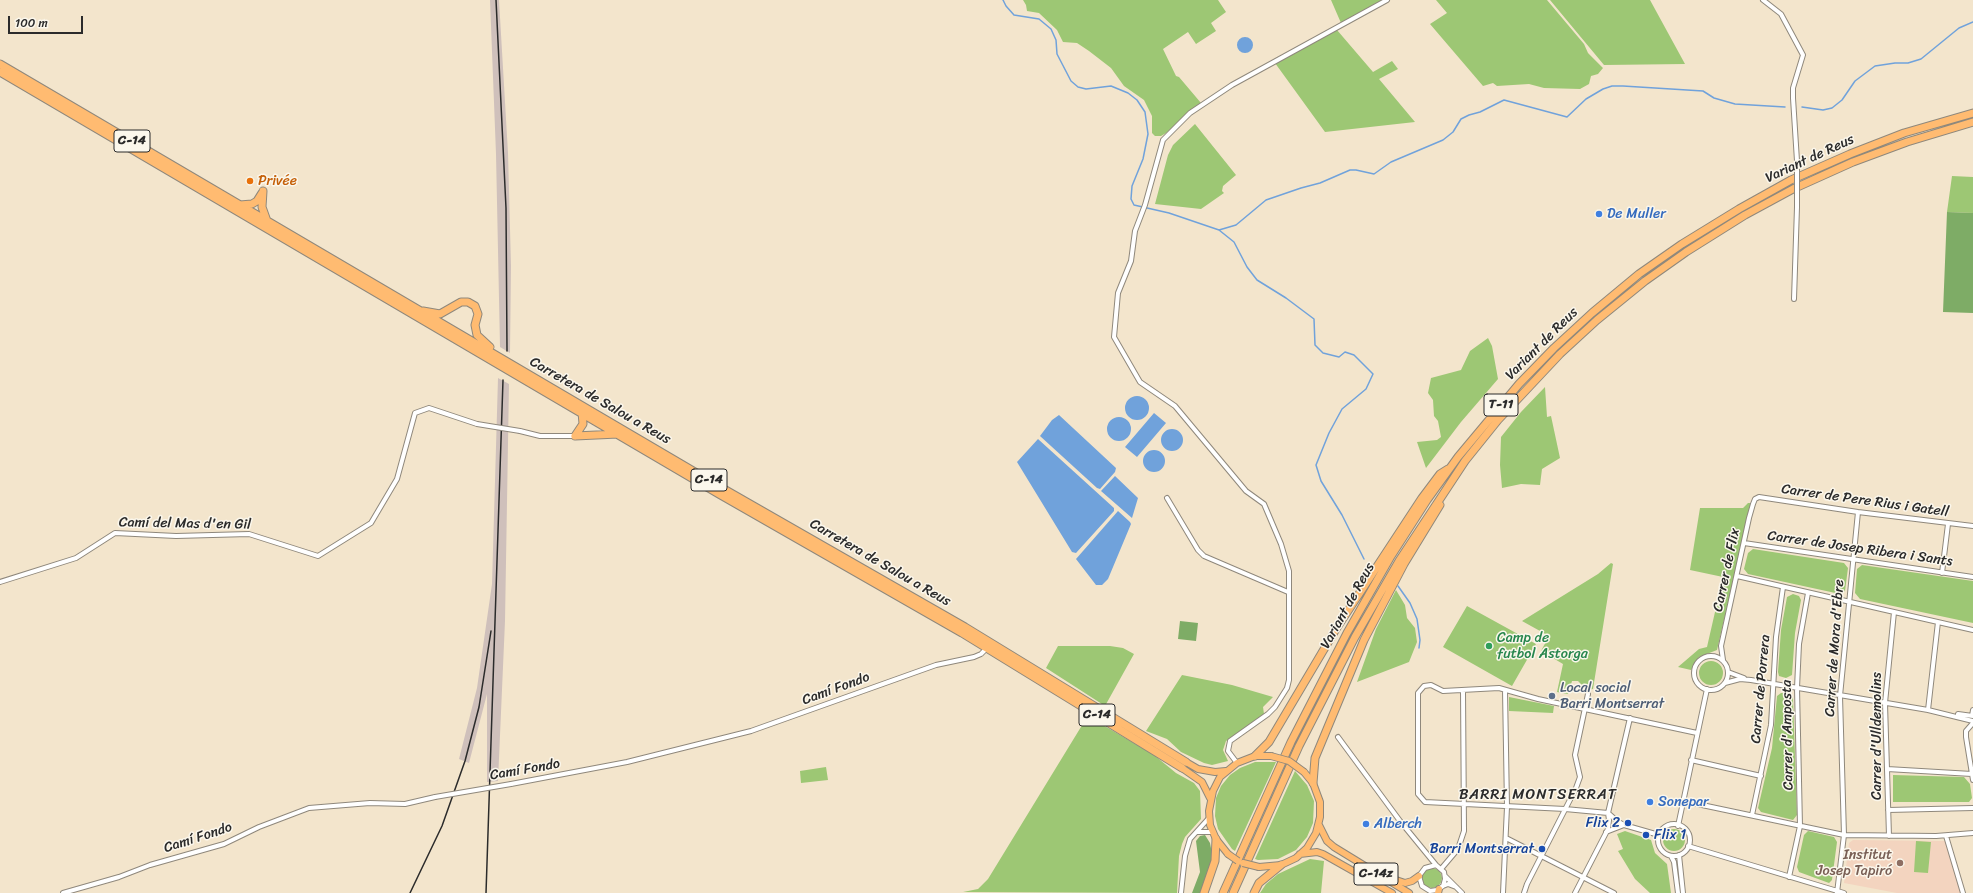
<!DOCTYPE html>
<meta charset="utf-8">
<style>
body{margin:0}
#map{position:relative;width:1973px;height:893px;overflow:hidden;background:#f3e5cc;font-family:Sriracha,sans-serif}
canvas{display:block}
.scale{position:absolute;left:8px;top:16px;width:75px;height:18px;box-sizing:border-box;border:2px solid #2b2b2b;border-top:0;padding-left:5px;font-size:12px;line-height:14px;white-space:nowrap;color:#2b2b2b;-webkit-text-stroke:3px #fbf7ec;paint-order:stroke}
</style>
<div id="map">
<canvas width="1973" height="893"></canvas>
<div class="scale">100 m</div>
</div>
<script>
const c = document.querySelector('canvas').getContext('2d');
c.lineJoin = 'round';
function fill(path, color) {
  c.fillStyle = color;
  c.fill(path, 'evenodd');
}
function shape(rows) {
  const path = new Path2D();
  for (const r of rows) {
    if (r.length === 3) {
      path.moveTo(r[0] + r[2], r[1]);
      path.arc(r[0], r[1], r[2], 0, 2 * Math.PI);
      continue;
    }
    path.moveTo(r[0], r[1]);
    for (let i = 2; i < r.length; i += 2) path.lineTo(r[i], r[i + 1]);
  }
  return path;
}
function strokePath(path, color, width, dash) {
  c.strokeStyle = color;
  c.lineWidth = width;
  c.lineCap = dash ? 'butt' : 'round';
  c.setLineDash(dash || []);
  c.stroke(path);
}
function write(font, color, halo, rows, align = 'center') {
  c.font = font + ' Sriracha,sans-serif';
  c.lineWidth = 3;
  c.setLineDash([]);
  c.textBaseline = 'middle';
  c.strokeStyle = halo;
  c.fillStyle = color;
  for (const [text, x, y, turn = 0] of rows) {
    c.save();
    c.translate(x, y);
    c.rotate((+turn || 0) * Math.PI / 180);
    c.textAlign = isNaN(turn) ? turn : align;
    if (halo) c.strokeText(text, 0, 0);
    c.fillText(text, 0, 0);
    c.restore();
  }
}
const built = shape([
 [1853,840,1946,841,1962,893,1897,893,1844,883,1849,843]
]);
const industrial = shape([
 [490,0,499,0,508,153,511,266,510,353,500,347,496,154],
 [498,378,509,384,505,621,498,781,487,782,487,694,469,763,459,759,477,688,492,584]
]);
const green = shape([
 [1023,0,1218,0,1226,12,1211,23,1216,31,1196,44,1188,32,1163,49,1176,76,1179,77,1201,103,1166,133,1161,136,1155,136,1152,133,1152,116,1144,100,1124,86,1111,68,1089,51,1077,43,1063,42,1057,30,1039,13,1027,11,1026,5],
 [1331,0,1384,0,1341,23],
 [1436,0,1547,0,1584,44,1588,53,1603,68,1598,74,1591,76,1589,84,1580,89,1544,88,1529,84,1497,86,1493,83,1483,86,1430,24,1447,13],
 [1550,0,1650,0,1685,64,1604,65],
 [1337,30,1373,72,1392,61,1398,69,1379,79,1415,122,1325,132,1275,63],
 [1195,124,1236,175,1223,186,1222,191,1224,193,1201,209,1155,204,1168,155,1173,145],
 [1952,176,1973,177,1973,213,1947,212],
 [1488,338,1492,346,1498,379,1461,422,1426,468,1417,442,1437,440,1441,437,1438,421,1434,416,1433,400,1428,393,1431,378,1461,370,1470,351],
 [1545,387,1547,417,1551,416,1560,458,1542,469,1540,485,1521,484,1502,488,1500,465,1501,437,1521,412],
 [1748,503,1751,503,1717,650,1699,657,1691,670,1678,667,1699,649,1707,647,1723,577,1690,570,1700,508,1743,508],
 [1753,549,1844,563,1848,568,1845,591,1840,594,1748,574,1744,569,1748,553],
 [1611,563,1613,564,1593,689,1587,690,1578,681,1572,681,1568,694,1557,692,1563,664,1541,651,1549,636,1522,621,1598,574],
 [1862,565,1973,581,1973,623,1860,599,1855,593,1857,569],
 [1396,590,1405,605,1407,618,1415,628,1417,642,1409,662,1357,682,1376,629],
 [1793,594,1799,596,1801,600,1795,633,1792,675,1786,678,1779,676,1778,672,1781,630,1787,597],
 [1467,606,1536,644,1512,686,1443,647],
 [1058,646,1110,646,1123,648,1134,654,1105,706,1046,668],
 [1711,673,12],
 [1182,675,1232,685,1273,697,1263,707,1264,714,1262,717,1226,741,1223,750,1228,761,1212,765,1204,763,1181,752,1167,739,1146,731],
 [1781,693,1789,693,1793,698,1797,815,1793,820,1761,812,1758,808,1772,748,1777,696],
 [1509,697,1554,706,1553,713,1509,711],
 [1091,718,1154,755,1176,773,1194,783,1200,791,1201,819,1185,837,1182,844,1179,856,1177,893,963,892,978,889,988,879,1084,722],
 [1255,762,1276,762,1235,851,1232,849,1218,829,1215,816,1216,798,1221,786,1230,775,1240,768],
 [826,767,828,780,801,783,800,771],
 [1295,771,1307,785,1314,801,1313,823,1307,837,1296,850,1278,859,1258,860,1255,859],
 [1893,775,1964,777,1970,784,1972,798,1969,802,1893,802],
 [1674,840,11],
 [1625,831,1651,840,1655,853,1667,864,1671,893,1650,893,1635,879,1618,851,1623,849,1617,834],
 [1808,831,1834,837,1837,842,1832,880,1829,883,1799,872,1797,867,1804,835],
 [1916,841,1931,842,1928,873,1914,872],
 [1310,859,1324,861,1321,893,1260,893,1266,884,1278,874],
 [1432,878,10]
]);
const forest = shape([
 [1947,212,1973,213,1973,313,1943,312],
 [1180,621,1198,623,1196,641,1178,639],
 [1205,835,1210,843,1213,859,1201,893,1192,893,1200,872,1196,841,1200,836]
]);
const water = shape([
 [1245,45,8],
 [1137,408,12],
 [1154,413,1166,423,1137,457,1125,447],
 [1059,415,1116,468,1115,472,1100,489,1097,488,1040,436,1052,420],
 [1119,429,12],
 [1172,440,11],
 [1038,439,1114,508,1114,511,1076,553,1072,552,1017,462],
 [1154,461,11],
 [1115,476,1138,498,1132,518,1101,491],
 [1118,511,1130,522,1131,524,1108,579,1102,585,1096,585,1076,559]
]);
const stream = shape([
 [1003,0,1006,6,1014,15,1039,19,1051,29,1056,40,1057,54,1071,81,1078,87,1086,89,1111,86,1128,93,1137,100,1145,112,1148,134,1143,159,1132,186,1131,199,1134,205,1169,213,1219,230,1234,242,1247,267,1257,280,1286,298,1314,319,1315,345,1323,353,1339,357,1345,352,1354,355,1373,374,1366,389,1342,409,1329,433,1316,465,1321,481,1342,515,1364,559],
 [1802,107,1823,110,1832,108,1842,100,1855,81,1875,66,1895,63,1908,63,1921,59,1959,28,1973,22],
 [1219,230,1236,225,1266,200,1301,188,1320,183,1350,170,1356,170,1374,174,1391,162,1443,140,1453,132,1461,119,1469,115,1480,112,1504,100,1567,117,1586,99,1603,89,1612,86,1623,86,1703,91,1714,98,1735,104,1785,107],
 [1398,586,1410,603,1417,619,1420,640,1419,648]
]);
const street = shape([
 [1763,0,1781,14,1803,55,1793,88,1793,98,1797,161],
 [1794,299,1797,207],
 [520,431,540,436,575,436],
 [1167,498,1198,550,1204,556,1288,592],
 [1744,543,1973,577],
 [1942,573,1948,524],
 [1737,576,1973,630],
 [0,582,76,558,115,533,176,536,249,534,318,556,371,523,397,479,415,413,429,408,477,424],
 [1711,673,17],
 [1723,660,1721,646,1749,518,1753,504,1755,499,1759,497,1858,512,1973,526],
 [1728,672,1744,678],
 [1725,683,1740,679,1751,680,1928,710,1973,721],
 [1928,710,1938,622],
 [1958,714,1973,716],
 [1972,716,1973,710],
 [1973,723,1966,731,1966,737,1973,780],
 [1338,737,1400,821,1436,865,1444,872,1445,879,1443,886,1437,890,1430,891,1422,886,1419,876,1425,868,1436,865],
 [1691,760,1761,776],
 [1237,763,1228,751,1230,741,1268,714,1275,707,1287,688,1289,680,1289,571,1281,544,1264,504,1246,491,1175,406,1140,382,1114,337,1118,293,1131,261,1135,231,1145,205,1163,140,1190,113,1232,85,1387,0],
 [1887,769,1972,774],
 [511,784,627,762,751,731,936,665,974,657,981,654,987,648],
 [1683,801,1844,835,1936,836,1973,833],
 [1888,810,1973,808],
 [1608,813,1565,809,1425,802,1418,794,1418,693,1424,686,1431,685,1443,691,1499,688,1538,699,1697,733],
 [1608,813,1617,821,1624,825,1659,835],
 [1752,815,1771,725,1776,637,1783,587],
 [1674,840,16],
 [1678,826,1707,689],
 [1197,832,1212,832],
 [1606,832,1624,825],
 [1889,836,1885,703,1894,612],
 [1946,836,1963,893],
 [1506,838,1614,893],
 [1688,846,1844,893],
 [1679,855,1683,893],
 [1671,856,1674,862,1678,893],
 [1441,869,1458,849,1464,831,1463,690],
 [1445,876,1462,893],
 [1789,877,1800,826,1797,688,1799,644,1808,593],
 [1443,886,1448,884,1456,887],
 [63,893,119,877,150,865,224,844,259,827,309,808,370,803,405,804,435,797],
 [1181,893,1185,856,1190,839,1209,818],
 [1503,893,1507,807,1505,690],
 [1524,893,1527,884,1576,788,1580,777,1575,755,1588,694],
 [1575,893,1608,829,1609,820,1608,813,1630,718],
 [1837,893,1844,835,1840,696,1858,512]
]);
const primary = shape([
 [1186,762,1198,769,1215,772,1226,771],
 [1182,768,1202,782,1210,798],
 [1319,825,1327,841,1334,847,1409,893],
 [1228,854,1216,839,1210,825,1209,811,1213,791,1220,777,1237,763,1255,756,1271,756],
 [1300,854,1317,852,1323,854,1392,893],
 [1259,867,1281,865,1296,858,1307,848,1316,833,1320,817,1320,802,1313,783,1304,772],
 [1390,878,1405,883,1412,881,1419,876],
 [1438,893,1439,889]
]);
const highway = shape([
 [0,64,722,488,965,627,1186,762],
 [0,72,719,494,962,633,1182,768],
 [263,191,262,207,267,221],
 [240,205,252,204,257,201,262,193],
 [423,311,440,314,461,302,468,302,475,306,478,314,475,325,477,335,490,347],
 [575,436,618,434],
 [575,436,583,424,582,412],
 [1255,756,1269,742,1336,629,1422,498,1440,474,1448,469],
 [1313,783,1315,758,1364,640,1404,564,1440,505],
 [1204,893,1215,861,1216,839],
 [1223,893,1291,742,1347,633,1391,556,1427,500,1458,457,1519,384,1554,348,1592,313,1639,274,1682,244,1739,209,1791,180,1850,154,1904,133,1973,113],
 [1233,893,1299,746,1355,637,1399,561,1465,461,1498,420,1560,354,1597,320,1645,281,1686,252,1745,215,1793,189,1853,162,1907,142,1973,122],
 [1254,893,1259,883,1281,865]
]);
const rail = shape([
 [496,0,506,208,507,351],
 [410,893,442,826,465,761,479,707,491,631],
 [486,893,503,380]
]);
const streetBridge = shape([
 [1797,161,1797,207],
 [477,424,520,431],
 [435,797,511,784]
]);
const primaryBridge = shape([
 [1271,756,1289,761,1304,772],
 [1228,854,1238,861],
 [1243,863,1259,867]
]);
const markers = [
 [250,181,4,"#e8710a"],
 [1599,214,4,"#3f7fe0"],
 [1489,646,4,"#2e9e5b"],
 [1552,696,4,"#5c6f8a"],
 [1650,802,4,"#3f7fe0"],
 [1628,823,4,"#1a4fb4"],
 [1366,824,4,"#3f7fe0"],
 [1646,835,4,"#1a4fb4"],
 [1542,849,4,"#1a4fb4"],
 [1900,863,4,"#8d6e63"]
];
const shields = [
 [132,141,36],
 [1501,405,34],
 [709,480,36],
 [1097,715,36],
 [1376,874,44]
];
const shieldNames = [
 ["C-14",132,141],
 ["T-11",1501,405],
 ["C-14",709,480],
 ["C-14",1097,715],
 ["C-14z",1376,874]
];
const streetNames = [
 ["Variant de Reus",1810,159,-25],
 ["Variant de Reus",1542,344,-45],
 ["Carretera de Salou a Reus",600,401,30],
 ["Carrer de Pere Rius i Gatell",1865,501,8],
 ["Camí del Mas d'en Gil",185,524,1],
 ["Carrer de Josep Ribera i Sants",1860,549,8],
 ["Carretera de Salou a Reus",880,563,30],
 ["Carrer de Flix",1727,570,-78],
 ["Variant de Reus",1348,606,-61],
 ["Carrer de Mora d'Ebre",1835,648,-86],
 ["Camí Fondo",836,689,-20],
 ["Carrer de Porrera",1761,689,-85],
 ["Carrer d'Amposta",1788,735,-91],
 ["Carrer d'Ulldemolins",1877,736,-90],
 ["Camí Fondo",525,770,-10],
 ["Camí Fondo",198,838,-18]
];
const foodNames = [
 ["Privée",258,181]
];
const shopNames = [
 ["De Muller",1607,214],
 ["Sonepar",1658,802],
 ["Alberch",1374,824]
];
const leisureNames = [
 ["Camp de",1497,638],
 ["futbol Astorga",1497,654]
];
const serviceNames = [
 ["Local social",1560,688],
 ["Barri Montserrat",1560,704]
];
const transitNames = [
 ["Flix 2",1620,823],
 ["Flix 1",1654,835,"left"],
 ["Barri Montserrat",1534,849]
];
const educationNames = [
 ["Institut",1892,855],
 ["Josep Tapiró",1892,871]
];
const neighbourhoodNames = [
 ["BARRI MONTSERRAT",1538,795]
];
fill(built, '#f3d4bf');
fill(industrial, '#cfc0bb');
fill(green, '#9dc774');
fill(forest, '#7eac66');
fill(water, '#70a2db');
strokePath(stream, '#70a2db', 1.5);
strokePath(street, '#8f887c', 6);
strokePath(primary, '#8f887c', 8);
strokePath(highway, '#8f887c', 9);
strokePath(street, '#fff', 4);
strokePath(primary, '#ffbb71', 6);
strokePath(highway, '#ffbb71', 7);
strokePath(rail, '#2b2b2b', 1.5);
strokePath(streetBridge, '#8f887c', 6, []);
strokePath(primaryBridge, '#8f887c', 8, []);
strokePath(streetBridge, '#fff', 4);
strokePath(primaryBridge, '#ffbb71', 6);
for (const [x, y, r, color] of markers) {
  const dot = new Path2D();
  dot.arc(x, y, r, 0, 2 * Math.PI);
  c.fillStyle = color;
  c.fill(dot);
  strokePath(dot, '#fbf7ec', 1.5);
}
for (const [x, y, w] of shields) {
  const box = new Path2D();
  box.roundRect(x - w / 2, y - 11, w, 22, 3);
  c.fillStyle = '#fbf7ec';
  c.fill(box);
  strokePath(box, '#2b2b2b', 1);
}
write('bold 13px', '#2b2b2b', null, shieldNames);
write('14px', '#2b2b2b', '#fbf7ec', streetNames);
write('14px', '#c56008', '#fbf7ec', foodNames, 'left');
write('14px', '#366cbe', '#fbf7ec', shopNames, 'left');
write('14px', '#27864d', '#fbf7ec', leisureNames, 'left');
write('14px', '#4e5e75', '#fbf7ec', serviceNames, 'left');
write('14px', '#164399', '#fbf7ec', transitNames, 'right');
write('14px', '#785e54', '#fbf7ec', educationNames, 'right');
c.letterSpacing = '1px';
write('15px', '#2b2b2b', '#fbf7ec', neighbourhoodNames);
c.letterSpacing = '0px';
</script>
